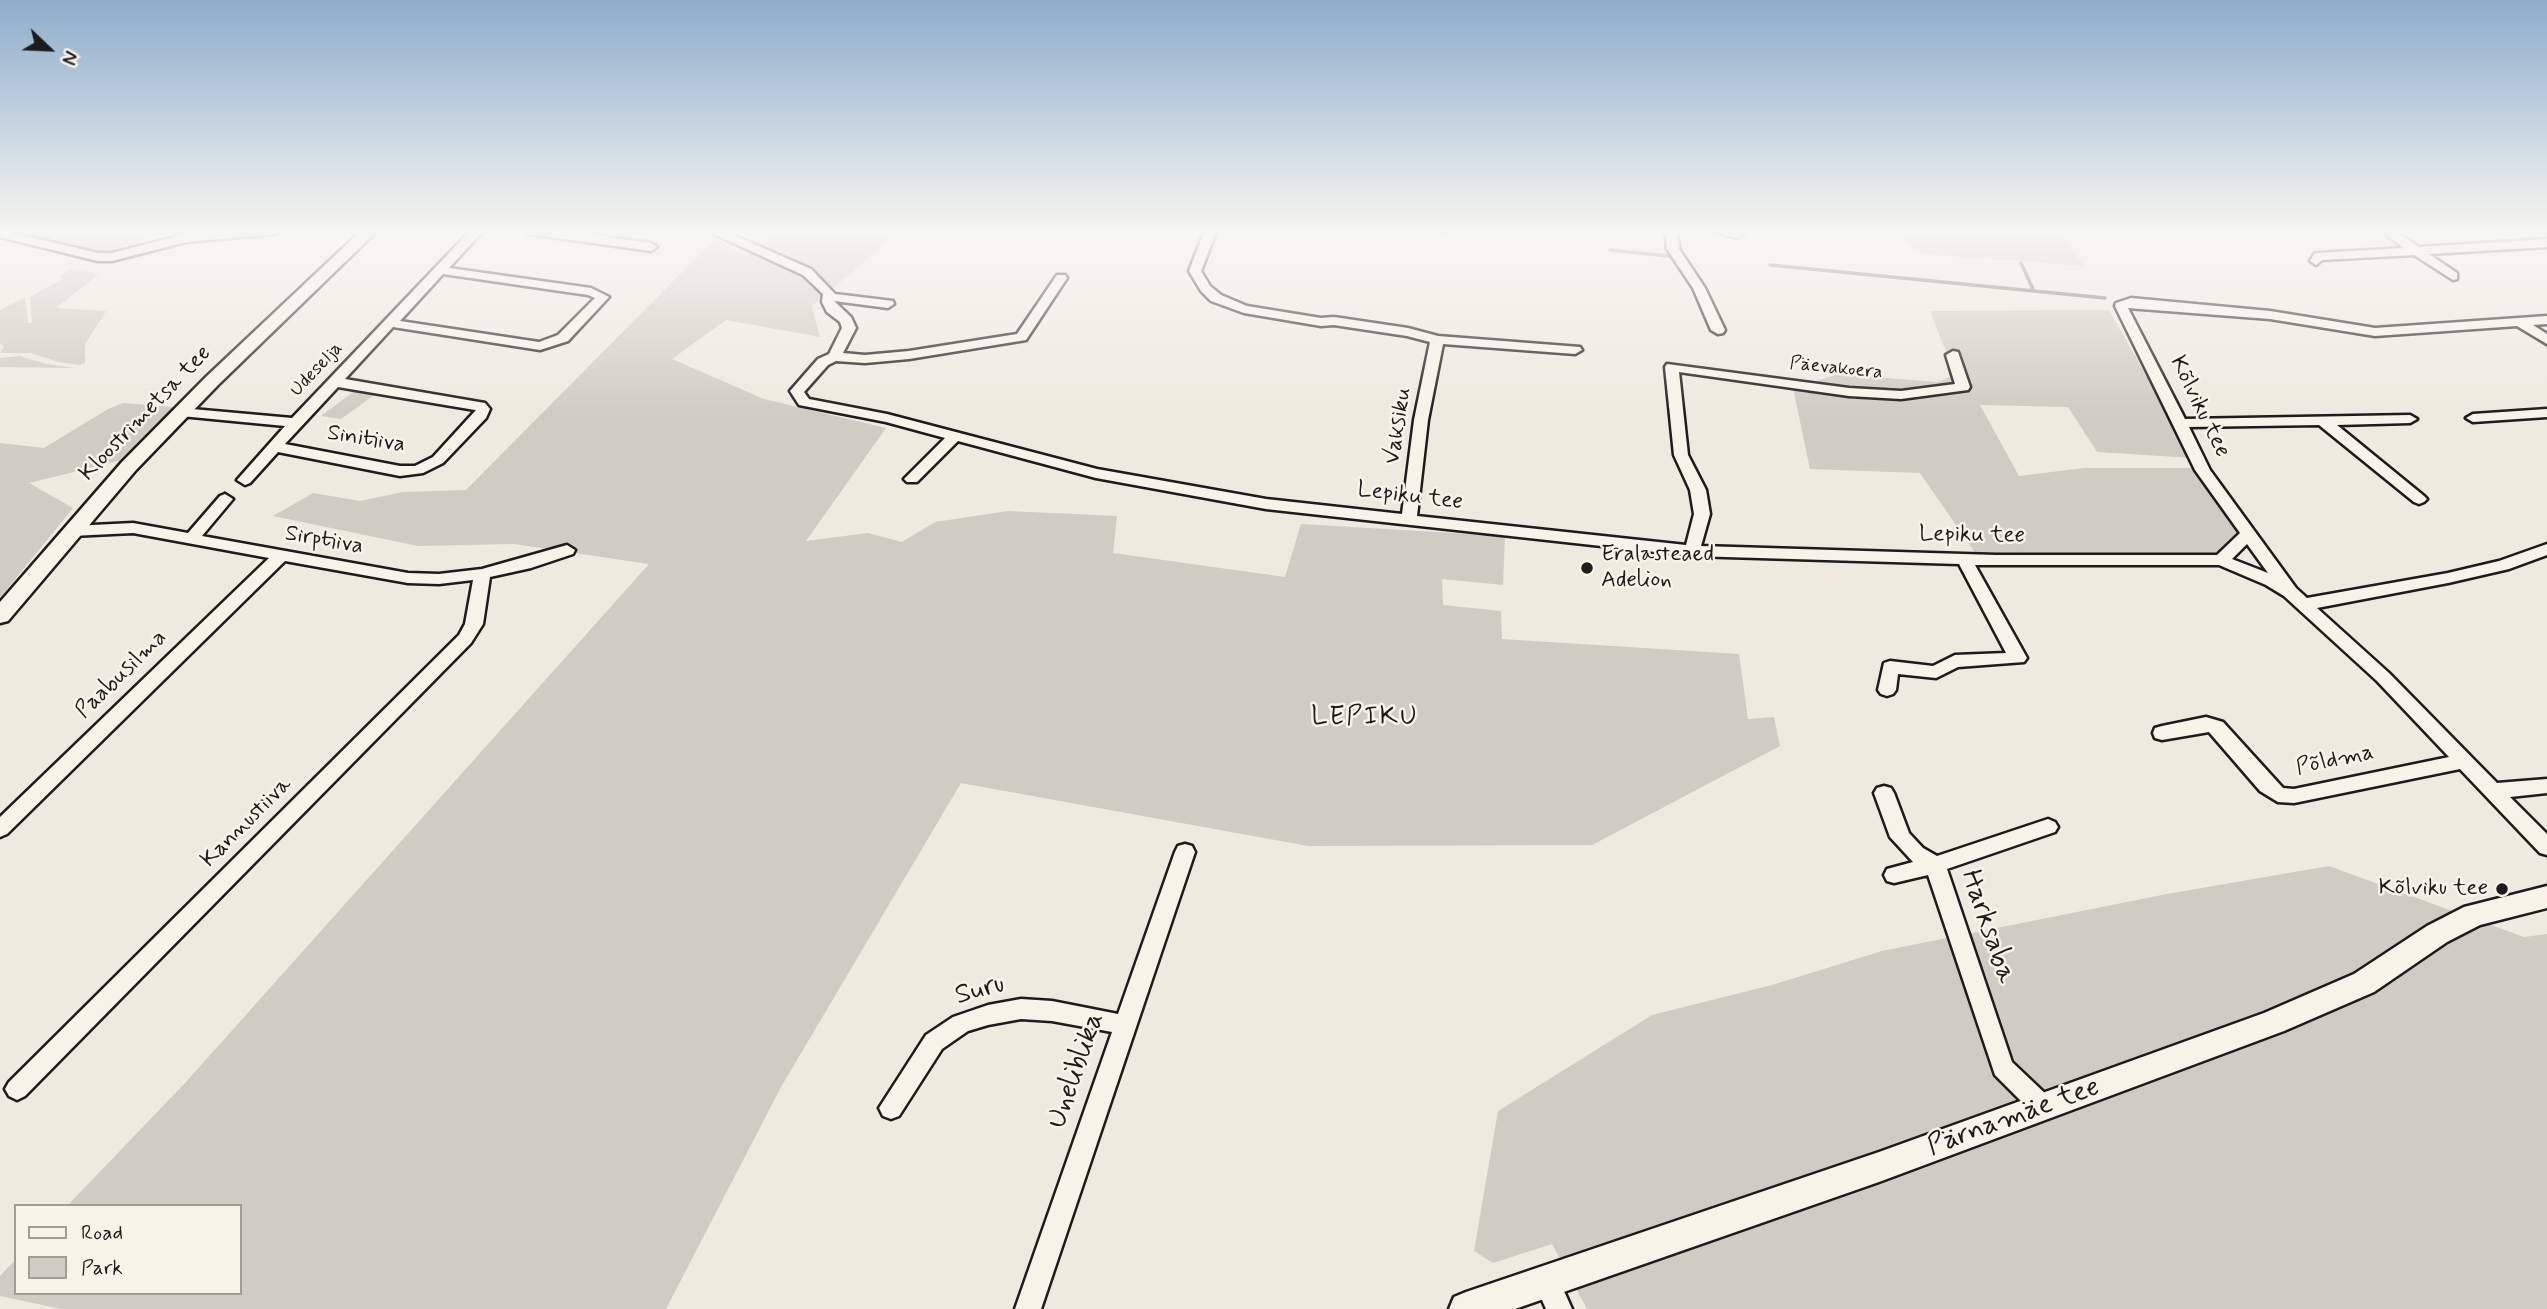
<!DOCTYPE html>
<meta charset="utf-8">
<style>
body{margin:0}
#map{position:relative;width:2547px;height:1309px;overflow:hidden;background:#eeeae0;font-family:Mynerve,sans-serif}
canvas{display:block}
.legend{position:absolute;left:14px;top:1204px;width:228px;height:91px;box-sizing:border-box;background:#f7f3e8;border:2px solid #9f9d96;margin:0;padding:9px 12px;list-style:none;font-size:21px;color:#1c1c1c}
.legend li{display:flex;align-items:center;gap:14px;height:35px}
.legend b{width:35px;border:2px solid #9f9d96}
.north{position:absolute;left:14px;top:14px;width:70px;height:70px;-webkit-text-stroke:5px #f7f3e8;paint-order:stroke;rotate:113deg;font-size:19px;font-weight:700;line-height:28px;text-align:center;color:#1c1c1c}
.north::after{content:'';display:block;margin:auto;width:24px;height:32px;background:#1c1c1c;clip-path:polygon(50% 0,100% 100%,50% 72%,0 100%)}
</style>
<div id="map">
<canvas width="2547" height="1309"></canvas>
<ul class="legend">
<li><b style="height:9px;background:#f7f3e8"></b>Road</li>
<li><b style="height:19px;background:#cfccc3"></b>Park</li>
</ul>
<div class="north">N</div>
</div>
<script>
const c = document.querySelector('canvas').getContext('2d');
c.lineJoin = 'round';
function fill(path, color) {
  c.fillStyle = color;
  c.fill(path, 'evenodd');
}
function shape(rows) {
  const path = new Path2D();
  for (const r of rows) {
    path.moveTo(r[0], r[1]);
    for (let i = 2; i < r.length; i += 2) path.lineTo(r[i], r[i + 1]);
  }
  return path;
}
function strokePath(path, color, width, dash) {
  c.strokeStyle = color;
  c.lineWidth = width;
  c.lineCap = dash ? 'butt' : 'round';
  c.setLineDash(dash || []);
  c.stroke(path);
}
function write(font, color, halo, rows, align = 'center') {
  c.font = font + ' Mynerve,sans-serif';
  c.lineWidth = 5;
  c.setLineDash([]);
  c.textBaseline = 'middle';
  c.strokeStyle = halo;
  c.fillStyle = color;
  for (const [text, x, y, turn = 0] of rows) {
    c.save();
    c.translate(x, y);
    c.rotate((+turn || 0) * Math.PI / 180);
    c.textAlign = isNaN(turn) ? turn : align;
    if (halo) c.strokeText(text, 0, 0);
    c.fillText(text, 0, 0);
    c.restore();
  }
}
const green = shape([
 [0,230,169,230,107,255],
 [770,230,901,230,812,306,820,337,726,320,672,359,764,399,886,428,806,541,868,533,902,542,935,522,1008,511,1117,516,1113,553,1285,577,1301,524,1505,536,1503,585,1442,579,1443,605,1501,611,1502,639,1739,654,1748,719,1774,717,1780,746,1592,845,1308,846,961,783,781,1087,666,1309,61,1309,0,1296,0,1276,16,1259,16,1293,240,1293,240,1206,67,1206,185,1083,649,564,514,544,418,546,273,516,313,493,360,501,403,492,466,490,715,239,747,256,764,243],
 [1902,230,2060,230,2084,266,1923,254,1906,244],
 [71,269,99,274,56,308,106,311,85,344,85,363,80,365,59,362,30,353,0,353,4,346,0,343,0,310,25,297,28,323,32,323,30,297,64,278,60,276],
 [2109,310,2193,458,2097,452,2068,407,1980,405,2019,476,2084,468,2195,468,2243,535,2213,555,1976,554,1920,473,1810,469,1793,388,1839,374,1937,382,1955,375,1930,311],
 [20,356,46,364,75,368,0,367,0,358],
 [357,389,377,393,341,419,321,416],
 [123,403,172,407,174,411,126,459,29,483,73,508,0,598,0,443,44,448,108,409],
 [2329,866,2524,937,2547,934,2547,1309,1587,1309,1552,1244,1493,1263,1474,1251,1498,1111,1652,1015,1772,985,1882,951,2167,894]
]);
const stream = shape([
 [1387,230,1447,234],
 [1610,250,1668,256],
 [2021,263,2033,289],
 [1770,265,2105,298]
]);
const minor = shape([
 [0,230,98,253,112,253,186,234,231,230,282,230,276,234,186,242,112,261,98,261,0,237,0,230],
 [471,230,484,230,449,268,591,288,609,297,568,341,540,350,393,327,345,379,485,403,490,409,486,418,443,463,423,473,400,476,278,452,250,483,245,485,237,480,285,426,181,416,174,412,181,408,292,418,471,230],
 [443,274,588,295,595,298,558,335,539,342,400,321,443,274],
 [338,387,475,410,476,410,433,457,415,466,400,466,285,444,338,387],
 [523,230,557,230,651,243,657,247,651,251,529,234,523,230],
 [705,230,722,230,811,269,835,294,893,301,894,304,888,308,834,301,851,317,856,328,843,353,865,355,909,351,1017,334,1057,275,1065,275,1067,278,1026,340,909,359,865,363,836,361,828,365,804,392,809,399,887,414,1097,469,1266,499,1402,514,1414,420,1430,342,1407,336,1334,325,1321,326,1244,313,1211,301,1201,291,1189,271,1205,230,1217,230,1201,271,1210,286,1221,295,1247,306,1321,318,1334,317,1408,328,1438,336,1580,347,1582,350,1575,354,1443,344,1428,420,1417,516,1686,545,1694,514,1690,490,1674,455,1665,367,1667,364,1849,388,1901,391,1955,384,1946,355,1953,351,1958,352,1970,387,1968,390,1901,399,1849,396,1679,372,1688,455,1706,490,1710,514,1701,546,1996,555,2217,555,2240,533,2195,470,2115,306,2116,303,2131,298,2270,311,2375,328,2547,316,2547,324,2533,325,2547,334,2547,344,2517,326,2375,336,2270,319,2128,308,2185,419,2410,415,2417,419,2410,423,2337,425,2424,496,2427,499,2424,502,2419,504,2414,502,2319,425,2189,427,2210,470,2296,588,2307,598,2448,573,2499,561,2547,544,2547,555,2509,569,2448,583,2317,608,2389,673,2497,783,2547,779,2547,793,2510,797,2547,834,2547,855,2540,853,2460,769,2294,803,2278,802,2260,791,2209,732,2162,740,2155,738,2153,733,2155,728,2162,726,2206,717,2223,722,2283,788,2294,789,2449,757,2377,681,2284,596,2266,585,2219,565,1975,565,2027,658,2024,662,1958,667,1936,678,1898,674,1896,690,1893,694,1887,696,1881,694,1878,690,1884,663,1890,661,1933,666,1955,655,2006,653,1959,564,1692,556,1266,509,1096,478,958,441,917,482,907,482,904,479,945,438,886,422,799,405,790,391,818,359,829,354,842,328,840,322,827,312,822,302,823,294,803,275,705,230],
 [2247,544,2268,573,2232,559,2247,544],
 [1665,230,1677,230,1679,249,1705,288,1725,330,1723,333,1718,334,1711,330,1693,288,1667,249,1665,230],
 [1705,230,1738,230,1744,234,1738,238,1705,230],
 [2380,230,2394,230,2419,247,2547,239,2547,247,2429,254,2457,273,2457,279,2453,280,2414,255,2322,260,2316,265,2310,261,2314,254,2318,253,2404,248,2380,230],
 [2547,409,2547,417,2473,422,2466,418,2473,414,2547,409],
 [225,494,233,499,202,536,408,573,439,574,482,569,567,545,575,550,573,554,531,568,490,577,483,624,471,643,25,1096,17,1100,9,1096,5,1089,9,1082,459,635,465,624,473,580,439,584,408,583,285,561,7,834,0,837,0,817,269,558,133,533,72,536,64,531,72,526,133,523,188,533,220,496,225,494],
 [1884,786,1891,788,1894,793,1909,833,1923,848,1937,856,2048,819,2055,822,2058,827,2055,832,1947,869,2012,1062,2051,1099,2055,1107,2051,1115,2043,1118,2035,1115,1995,1075,1928,875,1894,883,1887,881,1884,875,1887,869,1913,862,1890,837,1874,793,1877,788,1884,786],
 [1185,844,1192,846,1195,852,1041,1309,1015,1309,1112,1032,1052,1021,1021,1019,988,1025,968,1031,942,1049,899,1116,891,1119,883,1116,879,1108,926,1035,953,1017,988,1005,1021,999,1052,1001,1118,1014,1175,852,1178,846,1185,844],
 [1547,1269,1556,1273,1572,1309,1546,1309,1534,1282,1538,1273,1547,1269]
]);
const major = shape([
 [362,230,378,230,218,385,136,470,8,621,0,623,0,602,122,462,206,377,362,230],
 [2547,886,2547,908,2480,925,2447,942,2374,992,2284,1031,1879,1182,1515,1309,1449,1309,1454,1297,1466,1292,1879,1152,2264,1013,2354,974,2427,926,2464,907,2547,886]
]);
const markers = [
 [1587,568,7,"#1c1c1c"],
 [2502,889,7,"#1c1c1c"]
];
const farStreetnames = [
 ["Päevakoera",1836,369,6],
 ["Udeselja",317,370,-47]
];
const streetNames = [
 ["Kõlviku tee",2199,407,64],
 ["Kloostrimetsa tee",146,414,-46],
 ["Vaksiku",1399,426,-81],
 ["Sinitiiva",366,440,9],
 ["Lepiku tee",1410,497,7],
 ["Lepiku tee",1972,536,1],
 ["Sirptiiva",324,541,10],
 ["Paabusilma",122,675,-44],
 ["Põldma",2335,761,-12],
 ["Kannustiiva",247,823,-45]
];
const poiNames = [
 ["Eralasteaed",1601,555],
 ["Adelion",1601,581],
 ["Kõlviku tee",2488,889,"right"]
];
const quarterNames = [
 ["LEPIKU",1365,719]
];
const nearStreetnames = [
 ["Harksaba",1987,927,71],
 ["Suru",980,991,-16],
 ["Uneliblika",1077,1071,-71],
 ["Pärnamäe tee",2014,1118,-20]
];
fill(green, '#cfccc3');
strokePath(stream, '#6f6d69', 3.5);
strokePath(minor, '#1c1c1c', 5);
strokePath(major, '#1c1c1c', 5);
fill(minor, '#f7f3e8');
fill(major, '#f7f3e8');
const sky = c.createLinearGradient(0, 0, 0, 414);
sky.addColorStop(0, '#8dadca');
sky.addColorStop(0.56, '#f7f6f1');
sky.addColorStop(1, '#f7f6f100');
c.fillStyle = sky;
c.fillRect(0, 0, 2547, 414);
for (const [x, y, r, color] of markers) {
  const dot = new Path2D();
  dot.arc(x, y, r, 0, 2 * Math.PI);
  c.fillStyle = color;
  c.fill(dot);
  strokePath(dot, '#f7f3e8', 2.5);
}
write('19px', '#1c1c1c', '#f7f3e8', farStreetnames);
write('23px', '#1c1c1c', '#f7f3e8', streetNames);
write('23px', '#1c1c1c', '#f7f3e8', poiNames, 'left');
c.letterSpacing = '2px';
write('26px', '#1c1c1c', '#f7f3e8', quarterNames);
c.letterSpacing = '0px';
write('28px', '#1c1c1c', '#f7f3e8', nearStreetnames);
</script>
